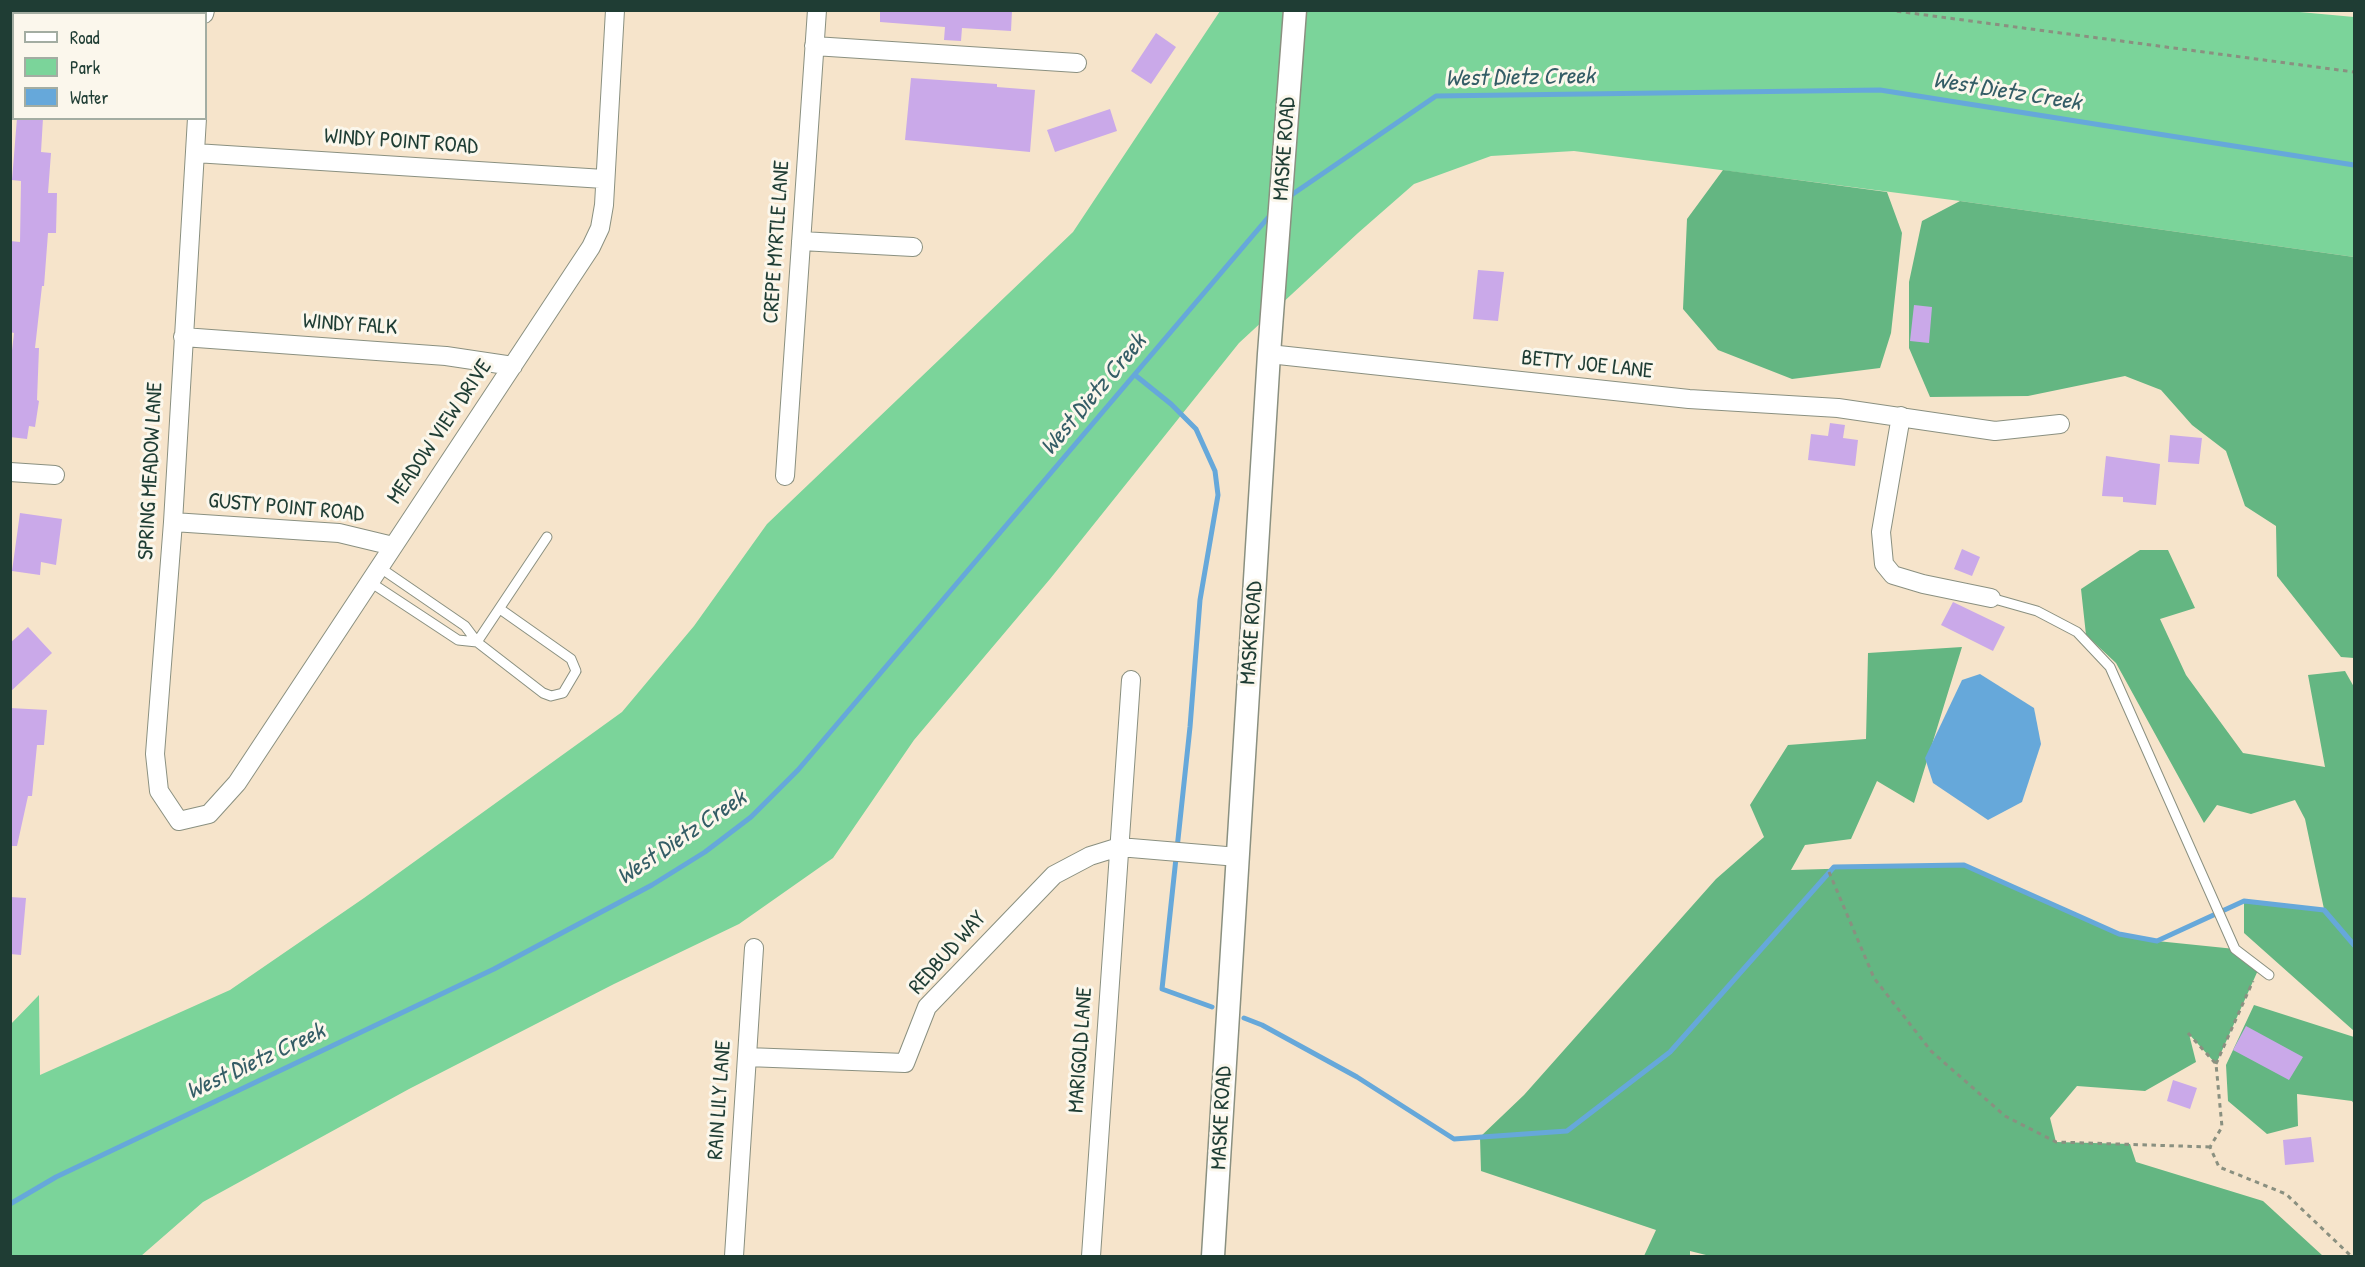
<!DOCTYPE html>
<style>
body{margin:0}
#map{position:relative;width:2365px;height:1267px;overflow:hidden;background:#f6e4cb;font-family:"Patrick Hand",sans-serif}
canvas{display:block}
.frame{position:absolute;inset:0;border:12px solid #1f3d34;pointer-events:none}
.legend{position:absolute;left:12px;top:12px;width:195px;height:108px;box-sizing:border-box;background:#fbf7ec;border:2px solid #a3ada2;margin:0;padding:8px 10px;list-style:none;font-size:18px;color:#1f3d34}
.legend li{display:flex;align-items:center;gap:12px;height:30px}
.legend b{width:30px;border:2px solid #a3ada2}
</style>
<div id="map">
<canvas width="2365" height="1267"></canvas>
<div class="frame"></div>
<ul class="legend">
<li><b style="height:8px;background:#fff"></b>Road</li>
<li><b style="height:16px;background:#7bd49a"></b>Park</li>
<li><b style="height:16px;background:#66a8da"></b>Water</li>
</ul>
</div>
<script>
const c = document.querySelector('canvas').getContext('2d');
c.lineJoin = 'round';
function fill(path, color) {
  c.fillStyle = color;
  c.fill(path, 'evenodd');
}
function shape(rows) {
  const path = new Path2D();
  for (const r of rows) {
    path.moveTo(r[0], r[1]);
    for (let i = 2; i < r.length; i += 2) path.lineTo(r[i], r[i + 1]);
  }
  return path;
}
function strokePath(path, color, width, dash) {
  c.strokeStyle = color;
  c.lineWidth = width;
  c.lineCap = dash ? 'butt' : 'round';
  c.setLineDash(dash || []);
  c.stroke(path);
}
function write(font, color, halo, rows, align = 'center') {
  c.font = font + ' "Patrick Hand",sans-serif';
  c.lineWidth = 6;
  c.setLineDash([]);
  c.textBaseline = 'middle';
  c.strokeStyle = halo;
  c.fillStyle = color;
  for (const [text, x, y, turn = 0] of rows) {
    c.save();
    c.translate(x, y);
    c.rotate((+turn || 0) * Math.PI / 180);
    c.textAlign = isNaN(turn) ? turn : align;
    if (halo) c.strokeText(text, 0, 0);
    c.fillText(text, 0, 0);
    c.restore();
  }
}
const green = shape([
 [2278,10,2354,17,2354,257,1960,201,1574,151,1491,156,1414,184,1358,233,1239,343,1050,579,914,740,833,858,739,924,614,984,409,1089,203,1202,141,1256,11,1256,10,1025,39,995,40,1075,230,990,364,898,622,712,694,626,767,524,1073,232,1220,11]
]);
const forest = shape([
 [1723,170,1887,192,1902,233,1891,333,1880,368,1792,379,1718,350,1683,309,1687,219],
 [1960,201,2354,257,2354,658,2341,657,2277,576,2276,526,2245,506,2226,451,2192,425,2161,390,2125,376,2028,396,1930,397,1909,348,1909,282,1922,221],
 [2140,550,2168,550,2195,608,2160,619,2186,675,2243,753,2325,767,2308,675,2345,671,2354,687,2354,1031,2244,933,2244,901,2324,909,2305,819,2295,800,2251,814,2217,805,2204,823,2116,663,2086,635,2081,589],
 [1962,647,1914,803,1877,781,1851,839,1805,845,1791,870,1964,865,2119,934,2157,941,2235,949,2259,968,2216,1064,2189,1034,2196,1062,2145,1091,2077,1086,2050,1118,2056,1142,2130,1144,2136,1162,2263,1201,2323,1256,1710,1256,1690,1251,1690,1256,1644,1256,1656,1230,1481,1171,1480,1137,1524,1095,1716,879,1764,837,1750,805,1788,745,1866,739,1868,653],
 [2254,1005,2354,1037,2354,1104,2352,1101,2297,1094,2298,1126,2267,1134,2228,1101,2226,1065]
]);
const water = shape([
 [1980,674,2034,708,2041,744,2022,802,1988,820,1933,783,1925,758,1962,680]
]);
const stream = shape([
 [1287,198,1436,96,1880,90,2354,165],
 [1135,375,1171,404,1196,429,1215,471,1218,495,1200,600,1190,727,1162,989,1212,1007],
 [1244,1018,1262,1025,1357,1077,1454,1139,1567,1131,1670,1052,1834,867,1964,865,2119,934,2157,941,2244,901,2324,910,2354,945],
 [10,1204,56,1177,494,969,652,885,705,852,751,817,798,770,1272,213]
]);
const building = shape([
 [880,10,1012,10,1011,31,962,28,961,41,944,40,945,27,880,22],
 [1156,33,1176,47,1151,84,1131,71],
 [911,78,997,84,997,87,1035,90,1030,152,905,140],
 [1110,109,1117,131,1055,152,1047,130],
 [17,118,43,118,41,152,51,153,48,193,57,193,56,233,48,233,44,286,42,286,35,348,39,348,37,400,39,401,35,427,29,426,27,439,10,437,10,368,14,333,10,332,10,241,20,242,21,181,12,180],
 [1478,270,1504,272,1498,321,1473,319],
 [1914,305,1932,307,1929,343,1910,341],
 [1830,423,1845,425,1843,438,1858,440,1855,466,1808,460,1811,434,1828,436],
 [2170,435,2202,438,2199,464,2168,462],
 [2106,456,2160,464,2156,505,2123,502,2123,497,2102,496],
 [20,513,62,519,56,565,41,562,40,575,12,571],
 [1962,549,1980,557,1972,576,1954,569],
 [1953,602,2005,627,1993,651,1941,625],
 [28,627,52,653,10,692,10,643],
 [10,708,47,710,44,745,37,745,32,796,28,796,17,846,10,846],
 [10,897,26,898,21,955,10,954],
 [2246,1026,2303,1057,2289,1080,2233,1050],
 [2173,1080,2197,1088,2190,1109,2167,1101],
 [2311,1137,2314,1162,2285,1165,2283,1140]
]);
const path = shape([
 [1888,10,2354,72],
 [1829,872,1874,978,1931,1051,2005,1116,2056,1142,2210,1147],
 [2188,1033,2216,1064,2222,1127,2210,1147,2219,1167,2286,1194,2351,1256],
 [2216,1064,2253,981]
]);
const service = shape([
 [379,567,465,626,477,642,543,693,551,696,563,693,576,671,571,659,500,609],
 [370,582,458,640,477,642],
 [1991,598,2037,611,2077,632,2110,667,2235,949,2269,975],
 [477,642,547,537]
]);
const minor = shape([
 [204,14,205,10],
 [814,46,1077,63],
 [197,118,173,522,155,754,159,791,179,821,209,814,237,783,591,247,600,228,604,205,615,10],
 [195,153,604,179],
 [801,241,913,247],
 [183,337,446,356,513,366],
 [1269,354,1689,399,1838,408,1995,431,2060,424],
 [1901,416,1881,532,1884,564,1893,575,1923,584,1991,598],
 [10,472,55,475],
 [785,476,817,10],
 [173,522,339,533,393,546],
 [747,1057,905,1063,927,1007,1054,875,1090,856,1119,847,1238,857],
 [734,1256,754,948],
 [1091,1256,1131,680]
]);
const tertiary = shape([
 [1213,1256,1269,354,1295,10]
]);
const streetNames = [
 ["WINDY POINT ROAD",401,142,4],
 ["MASKE ROAD",1285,149,-86],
 ["CREPE MYRTLE LANE",777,242,-86],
 ["WINDY FALK",350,325,4],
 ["BETTY JOE LANE",1587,365,6],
 ["MEADOW VIEW DRIVE",440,432,-56],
 ["SPRING MEADOW LANE",151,471,-87],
 ["GUSTY POINT ROAD",286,508,5],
 ["MASKE ROAD",1252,633,-86],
 ["REDBUD WAY",948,953,-48],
 ["MARIGOLD LANE",1081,1050,-86],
 ["RAIN LILY LANE",720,1100,-86],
 ["MASKE ROAD",1222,1118,-87]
];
const waterNames = [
 ["West Dietz Creek",1520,78,-1],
 ["West Dietz Creek",2007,92,9],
 ["West Dietz Creek",1094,395,-50],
 ["West Dietz Creek",682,838,-34],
 ["West Dietz Creek",256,1062,-25]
];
fill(green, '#7bd49a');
fill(forest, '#64b682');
fill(water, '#66a8da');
strokePath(stream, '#66a8da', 5);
fill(building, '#caa9e9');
strokePath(service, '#8a9080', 11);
strokePath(minor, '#8a9080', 20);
strokePath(tertiary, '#8a9080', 25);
strokePath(path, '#8a9080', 3, [4.5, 4.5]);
strokePath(service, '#fff', 9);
strokePath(minor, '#fff', 18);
strokePath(tertiary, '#fff', 22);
write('22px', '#1f3d34', '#fbf7ec', streetNames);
write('italic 24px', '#345d66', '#fbf7ec', waterNames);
</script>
